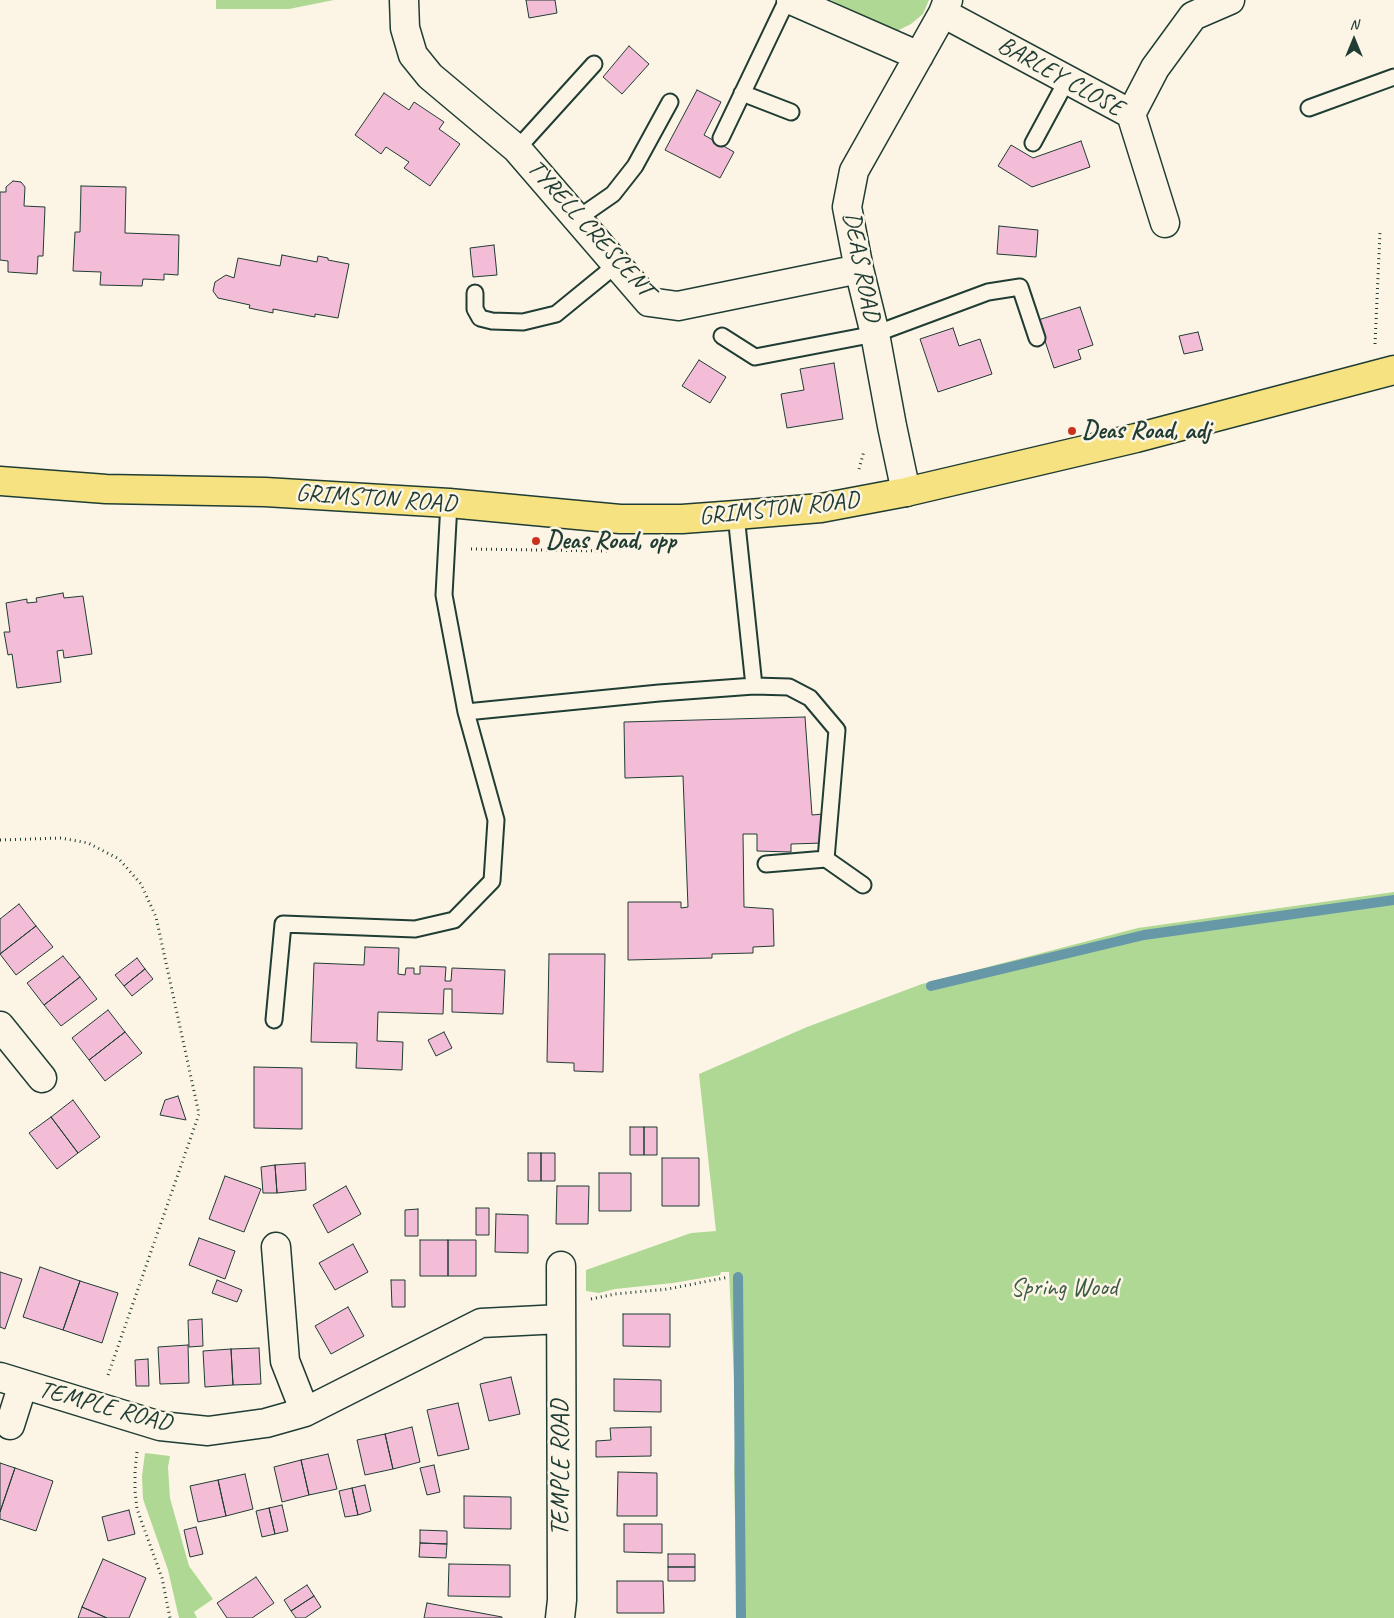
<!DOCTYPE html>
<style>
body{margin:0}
#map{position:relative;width:1394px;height:1618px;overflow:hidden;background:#fcf5e5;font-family:Caveat,sans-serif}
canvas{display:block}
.north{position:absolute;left:1329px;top:15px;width:50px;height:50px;-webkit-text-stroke:4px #fcf5e5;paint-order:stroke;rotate:0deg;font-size:14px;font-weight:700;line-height:20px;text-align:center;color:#1f3d34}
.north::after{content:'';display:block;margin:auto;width:18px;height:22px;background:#1f3d34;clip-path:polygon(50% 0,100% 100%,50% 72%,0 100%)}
</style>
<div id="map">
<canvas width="1394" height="1618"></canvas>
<div class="north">N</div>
</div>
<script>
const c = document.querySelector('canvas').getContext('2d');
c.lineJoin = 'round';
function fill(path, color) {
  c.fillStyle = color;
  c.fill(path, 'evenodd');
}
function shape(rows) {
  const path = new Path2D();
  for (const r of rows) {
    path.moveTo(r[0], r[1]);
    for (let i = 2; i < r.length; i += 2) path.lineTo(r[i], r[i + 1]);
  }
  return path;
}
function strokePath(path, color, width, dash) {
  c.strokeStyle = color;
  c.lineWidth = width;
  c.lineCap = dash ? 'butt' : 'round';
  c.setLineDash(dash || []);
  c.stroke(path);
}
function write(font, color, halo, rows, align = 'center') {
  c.font = font + ' Caveat,sans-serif';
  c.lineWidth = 5;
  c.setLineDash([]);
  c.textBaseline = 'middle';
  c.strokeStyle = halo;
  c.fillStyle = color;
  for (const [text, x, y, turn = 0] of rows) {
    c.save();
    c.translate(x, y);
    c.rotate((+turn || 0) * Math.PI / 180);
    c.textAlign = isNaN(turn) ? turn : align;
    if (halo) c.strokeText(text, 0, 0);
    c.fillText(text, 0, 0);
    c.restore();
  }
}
const green = shape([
 [216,0,334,0,289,9,216,9],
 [831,0,929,0,923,14,911,24,895,32,873,23],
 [1394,892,1394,1618,737,1618,734,1470,736,1421,729,1272,721,1272,720,1275,673,1283,615,1289,599,1293,586,1291,586,1270,691,1233,716,1231,699,1074,807,1027,922,984,1138,928],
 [145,1453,170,1456,168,1467,170,1498,189,1566,213,1599,194,1612,197,1618,179,1618,168,1570,143,1499,142,1476]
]);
const stream = shape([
 [931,986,1144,935,1394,900],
 [738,1277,741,1618]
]);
const building = shape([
 [526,0,555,0,557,13,529,18,526,0],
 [629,46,649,64,622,94,603,77,629,46],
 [697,90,721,102,704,135,734,152,720,178,665,150,697,90],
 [384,93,409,110,414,102,444,122,439,129,460,144,430,186,404,168,409,162,386,147,381,154,355,135,384,93],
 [1081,141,1090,167,1032,187,998,166,1011,145,1033,158,1081,141],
 [13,181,21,182,25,187,24,206,45,207,43,256,38,256,37,274,8,272,8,261,0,260,0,192,6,192,6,187,13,181],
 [81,186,126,187,125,233,179,235,178,275,164,274,164,280,143,279,142,286,100,285,101,272,73,271,75,232,80,232,81,186],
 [999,226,1038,230,1036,257,997,254,999,226],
 [494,245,497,275,473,277,470,248,494,245],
 [282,255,317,262,318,256,328,258,328,260,349,264,338,318,315,314,315,317,273,309,273,313,249,308,250,305,218,298,213,291,215,282,226,275,234,278,238,258,280,266,282,255],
 [1080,307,1093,345,1078,350,1081,359,1054,368,1038,320,1080,307],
 [953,328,959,346,980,339,992,374,938,392,920,339,953,328],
 [1198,332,1203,350,1184,354,1179,336,1198,332],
 [699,360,726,377,710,403,682,386,699,360],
 [834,363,843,419,787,428,781,394,804,390,800,369,834,363],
 [63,593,64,598,83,596,92,654,64,658,63,650,57,651,61,682,17,688,12,654,8,655,4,632,10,632,6,603,27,599,27,603,37,602,36,598,63,593],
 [805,717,812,815,823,814,823,843,791,844,791,852,757,851,757,834,743,834,744,907,773,909,774,946,753,947,753,953,712,954,712,958,628,960,628,902,681,902,681,908,688,907,683,776,625,778,624,722,805,717],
 [19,904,36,926,0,954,0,919,19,904],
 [36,926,53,947,16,975,0,954,36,926],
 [365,947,399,948,398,974,405,975,406,968,414,968,414,974,420,974,420,966,446,967,445,981,451,981,452,968,505,970,503,1014,452,1012,452,989,444,989,443,1014,378,1012,377,1041,403,1042,402,1070,356,1068,357,1043,311,1042,314,963,364,965,365,947],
 [549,954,605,954,603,1072,574,1071,574,1063,547,1062,549,954],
 [63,956,80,977,44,1005,27,983,63,956],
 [137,958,145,969,124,986,115,975,137,958],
 [145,969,153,979,132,996,124,986,145,969],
 [80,977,97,999,61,1026,44,1005,80,977],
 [108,1010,125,1032,89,1060,72,1038,108,1010],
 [125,1032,142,1053,105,1081,89,1060,125,1032],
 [444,1032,452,1048,436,1056,428,1040,444,1032],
 [254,1067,302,1068,302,1129,254,1128,254,1067],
 [178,1096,186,1120,160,1115,165,1100,178,1096],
 [73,1100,100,1137,78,1153,51,1117,73,1100],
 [51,1117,78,1153,57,1169,29,1133,51,1117],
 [630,1127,644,1127,644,1155,630,1155,630,1127],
 [644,1127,657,1127,657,1155,644,1155,644,1127],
 [528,1153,541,1153,541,1181,528,1181,528,1153],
 [541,1153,555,1153,555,1181,541,1181,541,1153],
 [662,1158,699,1158,699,1206,662,1206,662,1158],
 [305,1163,306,1190,277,1193,275,1165,305,1163],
 [275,1165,277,1193,263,1193,261,1167,275,1165],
 [599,1173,631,1173,631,1211,599,1211,599,1173],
 [225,1176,261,1189,244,1232,209,1219,225,1176],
 [346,1186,361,1214,328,1233,313,1205,346,1186],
 [557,1186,589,1186,588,1224,556,1224,557,1186],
 [476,1208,489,1208,489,1235,476,1235,476,1208],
 [418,1209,418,1236,405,1236,405,1210,418,1209],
 [496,1214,528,1215,528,1253,495,1252,496,1214],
 [199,1238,235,1251,225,1279,189,1265,199,1238],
 [420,1240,448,1240,448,1276,420,1276,420,1240],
 [448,1240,476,1240,476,1276,448,1276,448,1240],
 [353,1244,368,1272,335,1290,319,1263,353,1244],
 [40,1267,80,1281,63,1330,23,1317,40,1267],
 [0,1272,22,1279,5,1329,0,1327,0,1272],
 [217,1280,242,1290,237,1302,212,1293,217,1280],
 [391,1280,405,1280,405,1307,392,1307,391,1280],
 [80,1281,118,1293,102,1343,63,1330,80,1281],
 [348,1307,364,1336,331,1354,315,1326,348,1307],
 [623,1314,670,1314,670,1347,623,1346,623,1314],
 [202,1319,203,1346,189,1347,188,1320,202,1319],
 [188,1345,189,1383,160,1384,158,1347,188,1345],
 [259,1348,261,1384,233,1385,231,1349,259,1348],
 [231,1349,233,1385,205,1387,203,1351,231,1349],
 [148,1359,149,1386,136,1386,135,1360,148,1359],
 [511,1377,520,1414,489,1421,480,1384,511,1377],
 [614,1379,661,1380,661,1412,614,1411,614,1379],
 [458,1403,469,1449,438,1456,427,1410,458,1403],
 [412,1427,420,1462,393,1469,385,1434,412,1427],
 [651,1427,651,1456,596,1457,596,1441,611,1440,610,1428,651,1427],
 [385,1434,393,1469,365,1475,357,1440,385,1434],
 [328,1454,337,1489,309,1495,301,1460,328,1454],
 [301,1460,309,1495,282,1502,274,1467,301,1460],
 [0,1463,15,1468,0,1512,0,1463],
 [434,1465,440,1492,427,1495,420,1468,434,1465],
 [15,1468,53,1481,36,1531,0,1519,0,1512,15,1468],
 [618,1472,657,1473,657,1516,617,1516,618,1472],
 [245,1474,253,1509,226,1516,218,1480,245,1474],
 [218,1480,226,1516,198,1522,190,1486,218,1480],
 [365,1485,371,1511,358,1515,352,1488,365,1485],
 [352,1488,358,1515,345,1517,339,1491,352,1488],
 [464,1496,511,1497,511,1529,464,1528,464,1496],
 [282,1505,288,1531,275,1534,269,1508,282,1505],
 [269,1508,275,1534,262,1537,256,1511,269,1508],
 [129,1510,135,1534,108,1541,102,1517,129,1510],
 [624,1524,662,1524,662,1553,624,1552,624,1524],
 [196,1527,203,1554,190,1557,184,1530,196,1527],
 [420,1530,447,1531,447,1544,420,1543,420,1530],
 [420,1543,447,1544,446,1558,419,1557,420,1543],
 [668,1554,695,1554,695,1567,668,1567,668,1554],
 [103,1559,146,1578,129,1618,107,1618,82,1607,103,1559],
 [449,1564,510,1565,510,1597,448,1596,449,1564],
 [668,1567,695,1567,695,1581,668,1581,668,1567],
 [256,1577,274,1603,252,1618,227,1618,217,1603,256,1577],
 [617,1581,663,1581,664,1613,617,1613,617,1581],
 [307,1585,314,1596,291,1611,284,1600,307,1585],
 [314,1596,321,1607,305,1618,296,1618,291,1611,314,1596],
 [427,1603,502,1617,502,1618,424,1618,427,1603],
 [82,1607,107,1618,78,1618,82,1607]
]);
const path = shape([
 [1375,344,1380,232],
 [859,469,864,451],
 [471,549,607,551],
 [0,840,61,838,88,843,119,859,141,884,156,917,199,1114,107,1378],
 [591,1299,615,1294,668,1289,729,1277],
 [137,1452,135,1471,135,1491,137,1509,162,1578,170,1618]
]);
const lane = shape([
 [742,93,791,112],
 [1309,108,1394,77],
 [721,138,787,0],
 [1033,143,1067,80],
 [517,149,594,64],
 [577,219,613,194,635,166,670,102],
 [475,293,475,309,480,318,492,321,523,322,556,314,616,265],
 [722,336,755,357,875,334,988,292,1020,287,1037,338],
 [736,515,754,686],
 [466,712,659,693,754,686,789,687,810,698,837,730,826,859],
 [766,864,826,859,863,885],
 [274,1020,283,924,415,929,454,920,492,881,496,820,466,712,444,595,449,503]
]);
const street = shape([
 [404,0,405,28,413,55,430,76,517,149,649,302,678,306,859,269],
 [791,0,919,56],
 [943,13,1131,114,1165,223],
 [1131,114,1155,68,1193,16,1230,0],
 [906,492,892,426,875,334,859,269,847,207,854,171,943,13,948,0],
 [0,1026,42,1078],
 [276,1247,285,1361,305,1412],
 [0,1377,160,1426,208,1431,266,1423,305,1412,481,1323,561,1319],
 [10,1425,23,1384],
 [560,1618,562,1600,561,1266]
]);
const primary = shape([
 [0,481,106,489,265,492,449,503,620,519,682,519,736,515,821,508,906,492,1136,438,1394,370]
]);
const markers = [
 [1072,431,5,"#c8321e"],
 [536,541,5,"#c8321e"]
];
const streetNames = [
 ["BARLEY CLOSE",1060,77,29],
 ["TYRELL CRESCENT",590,229,48],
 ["DEAS ROAD",861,267,79],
 ["GRIMSTON ROAD",376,499,4],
 ["GRIMSTON ROAD",779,509,-6],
 ["TEMPLE ROAD",105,1407,15],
 ["TEMPLE ROAD",561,1468,-90]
];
const poiNames = [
 ["Deas Road, adj",1082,431],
 ["Deas Road, opp",546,541]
];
const parkNames = [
 ["Spring Wood",1064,1288]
];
fill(green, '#b0d895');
strokePath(stream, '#6698a8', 10);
fill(building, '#f3bdd7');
strokePath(building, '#1f3d34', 1);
strokePath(lane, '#1f3d34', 19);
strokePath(street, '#1f3d34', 31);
strokePath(primary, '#1f3d34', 31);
strokePath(path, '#1f3d34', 3, [1, 4]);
strokePath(lane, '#fcf5e5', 15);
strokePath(street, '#fcf5e5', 28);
strokePath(primary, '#f7e281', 28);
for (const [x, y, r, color] of markers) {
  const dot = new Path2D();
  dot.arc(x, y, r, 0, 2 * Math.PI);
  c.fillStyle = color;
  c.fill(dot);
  strokePath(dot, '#fcf5e5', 2);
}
write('25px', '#1f3d34', '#fcf5e5', streetNames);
write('bold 25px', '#1f3d34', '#fcf5e5', poiNames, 'left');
write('25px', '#3c5c47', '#fcf5e5', parkNames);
</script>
